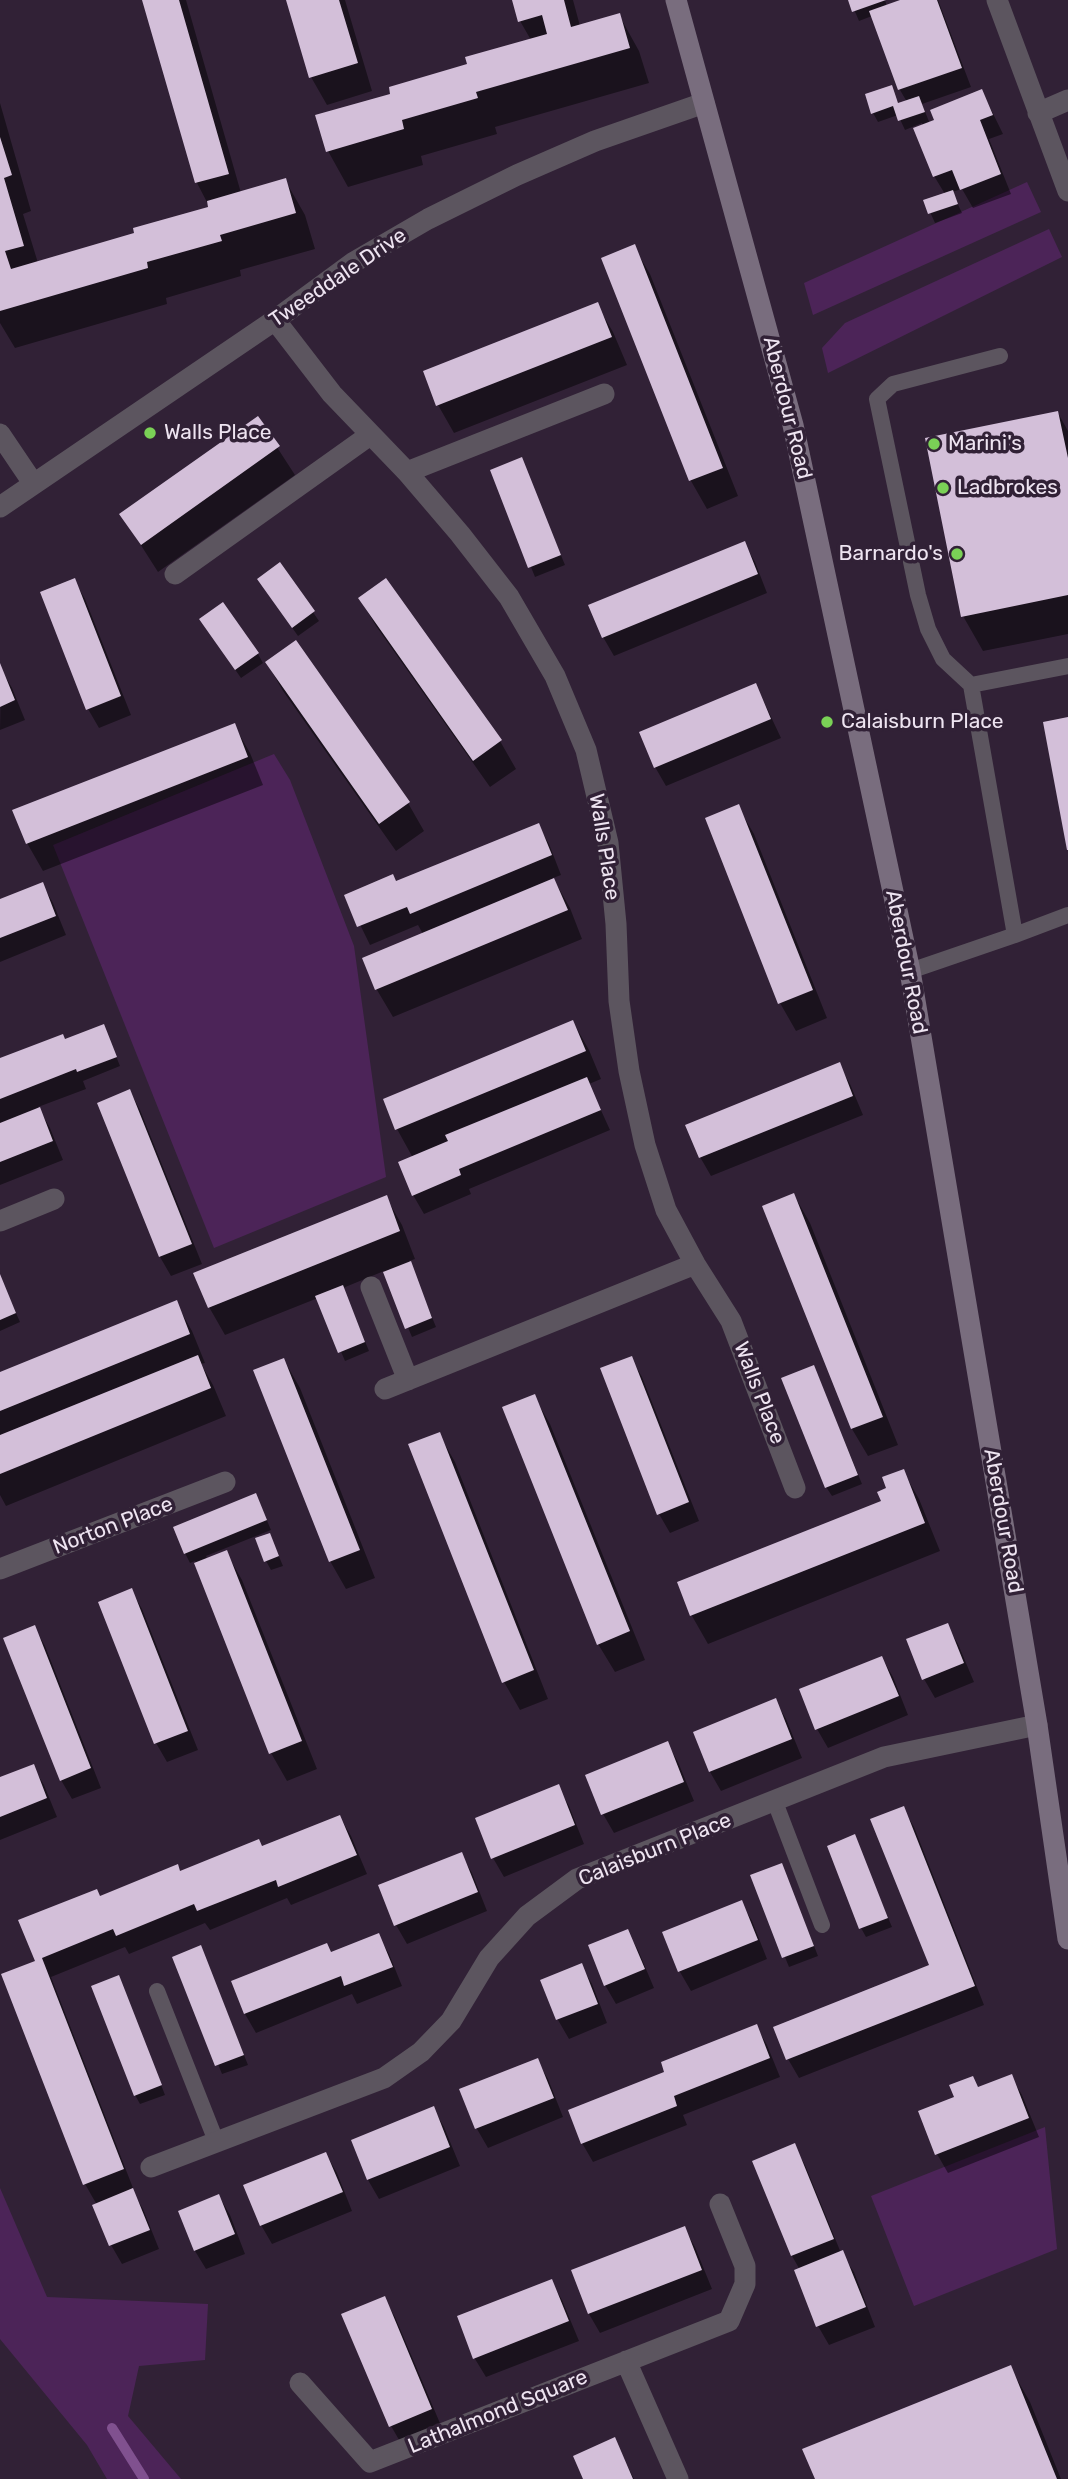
<!DOCTYPE html>
<style>
body{margin:0}
canvas{display:block;background:#312136}
</style>
<canvas width="1068" height="2479"></canvas>
<script>
const c = document.querySelector('canvas').getContext('2d');
c.lineJoin = 'round';
function fill(path, color) {
  c.fillStyle = color;
  c.fill(path, 'evenodd');
}
function shape(rows) {
  const path = new Path2D();
  for (const r of rows) {
    path.moveTo(r[0], r[1]);
    for (let i = 2; i < r.length; i += 2) path.lineTo(r[i], r[i + 1]);
  }
  return path;
}
function strokePath(path, color, width, dash) {
  c.strokeStyle = color;
  c.lineWidth = width;
  c.lineCap = dash ? 'butt' : 'round';
  c.setLineDash(dash || []);
  c.stroke(path);
}
function write(font, color, halo, rows, align = 'center') {
  c.font = font + ' Rubik,sans-serif';
  c.lineWidth = 7;
  c.setLineDash([]);
  c.textBaseline = 'middle';
  c.strokeStyle = halo;
  c.fillStyle = color;
  for (const [text, x, y, turn = 0] of rows) {
    c.save();
    c.translate(x, y);
    c.rotate((+turn || 0) * Math.PI / 180);
    c.textAlign = isNaN(turn) ? turn : align;
    if (halo) c.strokeText(text, 0, 0);
    c.fillText(text, 0, 0);
    c.restore();
  }
}
const green = shape([
 [1027,182,1041,212,813,315,804,283],
 [1049,229,1062,257,828,373,822,348,845,323],
 [274,754,290,780,354,946,386,1177,214,1248,53,845],
 [1045,2127,1057,2249,914,2306,871,2196],
 [0,2188,47,2297,208,2304,205,2360,139,2366,128,2416,181,2479,107,2479,87,2445,0,2339]
]);
const shadow = shape([
 [144,0,186,0,241,193,285,180,305,215,315,249,240,270,241,276,166,298,167,304,15,348,0,323,0,103,31,211,23,214,38,263,136,234,210,208,197,183],
 [288,0,345,0,372,91,327,105,311,77],
 [514,0,573,0,580,26,619,15,639,51,649,83,495,127,497,134,421,156,423,165,348,187,328,151,392,95,531,40,520,21],
 [850,0,885,0,887,7,905,0,938,0,971,87,922,104,930,124,982,91,1003,134,989,139,1011,194,973,208,962,189,952,192,962,213,935,223,925,201,945,194,934,176,922,123,905,130,898,115,878,122,873,113,891,87,899,105,907,102,900,90,872,16,859,21],
 [634,247,650,274,738,496,707,509,691,481,603,259],
 [597,305,613,332,627,365,454,433,438,405],
 [1058,413,1068,431,1068,634,983,651,963,616],
 [258,418,295,475,158,572,121,514],
 [521,459,565,565,535,577,492,471],
 [744,543,755,562,767,593,614,656,603,637],
 [280,564,319,621,298,636,264,588],
 [74,580,85,599,131,715,99,728,88,709],
 [360,599,500,741,516,769,490,787,376,626],
 [207,629,258,654,263,663,241,678],
 [295,643,408,803,424,831,396,851,283,691,267,663],
 [1,669,12,688,25,720,0,730],
 [756,685,781,738,666,786,655,767],
 [234,725,250,753,263,785,43,871,27,843],
 [738,807,754,834,827,1018,796,1031,780,1003],
 [538,825,549,844,561,875,553,878,570,908,582,939,393,1017,377,990,364,959,423,934,418,925,370,945,346,896,396,883],
 [42,884,53,903,66,935,0,962,0,901],
 [573,1022,589,1050,601,1079,589,1084,610,1130,469,1189,471,1194,424,1214,413,1195,413,1158,397,1129],
 [108,1036,120,1066,83,1081,86,1089,38,1107,50,1128,63,1160,0,1185,0,1060,65,1041],
 [839,1065,850,1084,863,1115,711,1176,700,1157],
 [130,1091,140,1110,202,1264,171,1276,160,1257,99,1103],
 [794,1195,810,1223,898,1445,868,1456,852,1429,764,1206],
 [386,1197,402,1225,415,1259,409,1261,436,1327,412,1337,384,1271,343,1288,369,1351,345,1361,318,1298,225,1335,209,1307],
 [0,1277,20,1322,0,1331],
 [176,1303,192,1331,205,1363,201,1364,213,1385,226,1416,6,1506,0,1495,0,1374],
 [631,1358,642,1377,699,1521,670,1533,659,1514],
 [284,1360,300,1388,375,1578,346,1589,330,1561],
 [818,1376,862,1484,832,1496,826,1487],
 [534,1396,550,1424,645,1660,615,1672,598,1644],
 [439,1434,455,1462,548,1699,520,1710,504,1682],
 [903,1471,919,1499,940,1551,708,1644,692,1616,680,1583,883,1502],
 [260,1504,271,1530,206,1556,207,1559,226,1552,242,1580,317,1769,287,1781,271,1753,195,1561,190,1563,185,1553],
 [270,1535,283,1566,271,1570,266,1561],
 [131,1590,142,1609,198,1750,167,1762,156,1743],
 [947,1625,958,1644,974,1682,935,1698,924,1679],
 [34,1627,45,1646,101,1788,72,1799,61,1780],
 [882,1658,893,1677,908,1715,828,1748,817,1729],
 [775,1700,786,1719,802,1758,721,1791,710,1772,695,1733],
 [667,1743,678,1762,694,1801,614,1833,603,1814],
 [33,1767,44,1785,57,1817,0,1840,0,1779],
 [558,1787,569,1806,584,1844,504,1877,493,1858],
 [903,1808,914,1827,984,2005,799,2078,788,2059,775,2028,931,1966],
 [340,1817,351,1836,367,1874,291,1905,287,1898,210,1930,205,1923,129,1954,125,1947,51,1977,133,2188,131,2189,143,2209,159,2249,122,2264,111,2245,94,2205,97,2205,85,2184,37,1962,100,1897,262,1848],
 [854,1837,892,1927,866,1937,861,1928],
 [461,1854,472,1873,487,1911,407,1944,396,1925],
 [782,1865,818,1956,789,1967,752,1876],
 [741,1902,752,1921,767,1959,691,1991,680,1972,664,1933],
 [627,1931,638,1950,654,1988,616,2004,605,1985],
 [378,1935,389,1954,402,1986,357,2004,352,1994,256,2033,245,2014,233,1982,332,1954],
 [205,1957,248,2065,222,2074,175,1958],
 [581,1965,592,1984,607,2023,569,2039,558,2020,542,1981],
 [123,1987,165,2095,140,2104,135,2095],
 [756,2026,767,2045,780,2077,683,2115,687,2125,593,2162,582,2143,667,2073],
 [537,2060,548,2079,563,2117,488,2148,477,2129,461,2090],
 [1011,2076,1022,2095,1039,2137,948,2173,937,2154,979,2089],
 [433,2108,444,2127,460,2166,379,2199,368,2180,353,2141],
 [794,2146,805,2165,841,2253,854,2272,875,2327,829,2345,818,2326,800,2270,792,2256,754,2162],
 [326,2154,337,2173,352,2211,272,2244,261,2225],
 [219,2196,230,2215,245,2254,206,2269,195,2251,180,2212],
 [684,2228,695,2247,712,2289,600,2333,589,2314,573,2271],
 [551,2281,562,2300,579,2341,486,2377,475,2359,459,2317],
 [384,2298,395,2317,442,2428,402,2445,391,2426,344,2315],
 [1010,2367,1030,2402,1061,2479,816,2479],
 [614,2439,634,2479,585,2479]
]);
const stream = shape([
 [112,2428,144,2479]
]);
const building = shape([
 [142,0,179,0,229,174,195,183],
 [286,0,339,0,358,63,309,78],
 [512,0,564,0,571,27,620,13,630,48,476,92,478,98,402,120,404,129,326,152,315,115,390,94,389,87,467,64,465,57,547,34,542,15,518,22],
 [848,0,886,0,852,12],
 [900,0,937,0,962,68,898,90,869,11],
 [892,85,898,103,919,96,925,112,898,121,893,106,871,114,865,94],
 [982,89,993,115,980,120,1001,174,960,190,952,170,933,177,913,128,934,120,930,110],
 [0,137,12,175,4,178,24,246,5,251,11,269,134,233,133,228,208,207,207,201,286,178,296,213,220,235,222,241,147,262,148,268,0,311],
 [953,190,958,204,928,214,923,200],
 [635,244,723,468,689,481,601,258],
 [598,302,612,337,436,406,423,371],
 [1058,411,1068,458,1068,595,961,617,925,438],
 [258,416,280,446,141,545,119,514],
 [522,457,561,555,528,568,490,470],
 [745,541,758,574,602,638,588,605],
 [280,562,315,611,292,628,257,579],
 [75,578,121,696,86,710,40,592],
 [386,578,502,740,473,761,358,598],
 [223,602,259,653,235,670,199,619],
 [296,640,410,802,379,824,265,662],
 [0,663,15,700,0,707],
 [756,683,771,719,654,768,639,732],
 [1068,717,1068,850,1067,850,1043,722],
 [235,723,248,757,26,844,12,810],
 [739,804,813,990,778,1004,705,818],
 [539,823,552,855,410,914,407,907,357,927,344,895,393,874,396,881],
 [554,878,568,910,375,990,362,958],
 [43,882,56,916,0,938,0,899],
 [573,1020,586,1051,395,1130,383,1099],
 [104,1024,117,1057,77,1072,76,1069,0,1099,0,1058,63,1034,65,1039],
 [840,1062,853,1096,699,1158,685,1125],
 [587,1077,601,1110,459,1169,461,1175,412,1196,398,1162,448,1141,445,1135],
 [130,1089,192,1244,159,1257,97,1103],
 [40,1107,53,1141,0,1162,0,1123],
 [794,1193,883,1417,851,1429,762,1206],
 [387,1195,400,1231,208,1308,193,1273],
 [411,1261,432,1318,405,1329,383,1272],
 [0,1274,16,1313,0,1320],
 [343,1285,365,1342,338,1353,315,1296],
 [177,1300,190,1334,0,1411,0,1372],
 [198,1355,211,1388,0,1474,0,1435],
 [632,1356,689,1502,657,1515,600,1368],
 [284,1358,360,1550,329,1562,253,1370],
 [814,1365,858,1475,825,1488,781,1378],
 [535,1394,630,1631,597,1645,502,1407],
 [440,1432,534,1670,502,1683,408,1444],
 [904,1469,925,1523,690,1616,677,1582,881,1501,877,1492,886,1488,882,1477],
 [256,1493,267,1520,184,1554,173,1527],
 [270,1533,279,1556,264,1562,255,1538],
 [227,1550,302,1741,269,1754,194,1563],
 [132,1588,188,1731,154,1744,98,1602],
 [948,1623,964,1663,922,1680,906,1639],
 [35,1625,91,1768,60,1781,3,1638],
 [882,1656,899,1696,815,1730,799,1689],
 [776,1698,792,1739,709,1772,693,1732],
 [668,1741,684,1782,601,1815,585,1775],
 [34,1764,47,1798,0,1817,0,1777],
 [559,1784,575,1825,491,1859,475,1818],
 [904,1806,975,1986,786,2060,773,2027,929,1965,870,1819],
 [340,1815,357,1855,278,1887,276,1880,197,1911,194,1904,116,1936,113,1929,42,1958,124,2169,83,2185,1,1974,35,1961,18,1920,97,1889,100,1896,178,1864,180,1871,259,1839,262,1846],
 [855,1834,888,1918,859,1929,827,1846],
 [462,1852,478,1892,394,1926,378,1885],
 [782,1863,814,1946,782,1958,750,1875],
 [742,1900,758,1940,678,1972,662,1932],
 [628,1929,645,1969,604,1986,588,1945],
 [379,1933,393,1967,344,1986,341,1976,244,2014,231,1981,327,1943,331,1952],
 [201,1945,244,2055,215,2066,172,1957],
 [582,1963,598,2004,556,2020,540,1980],
 [119,1975,162,2085,134,2096,91,1986],
 [757,2024,770,2058,674,2096,677,2106,581,2144,568,2110,664,2072,661,2062],
 [538,2058,554,2098,475,2129,459,2089],
 [1012,2074,1029,2118,935,2155,918,2111,954,2097,949,2085,973,2076,978,2087],
 [434,2106,450,2147,367,2180,351,2140],
 [795,2143,834,2239,791,2256,752,2161],
 [326,2152,343,2192,260,2226,243,2185],
 [133,2188,150,2230,109,2246,92,2205],
 [219,2194,235,2234,194,2251,178,2211],
 [685,2226,702,2270,588,2314,571,2270],
 [843,2250,866,2307,816,2327,794,2270],
 [552,2279,569,2321,473,2359,457,2316],
 [385,2296,432,2409,389,2427,341,2314],
 [1011,2365,1057,2479,815,2479,802,2449],
 [615,2437,633,2479,583,2479,573,2456]
]);
const lane = shape([
 [971,685,943,659,928,629,918,595,877,399,893,384,1000,356],
 [1015,935,1068,915],
 [910,971,1015,935,971,685,1068,666],
 [775,1802,822,1925],
 [157,1991,216,2141]
]);
const street = shape([
 [997,0,1068,191],
 [1038,113,1068,100],
 [275,320,332,394,407,472,460,534,509,597,555,676,586,750,608,843,616,924,619,1001,629,1071,645,1145,666,1210,695,1264,731,1321,795,1488],
 [0,434,33,483],
 [407,472,604,394],
 [0,507,275,320,354,262,428,219,517,175,595,141,704,103],
 [175,574,370,435],
 [0,1221,54,1199],
 [371,1287,408,1380],
 [385,1389,695,1264],
 [0,1569,225,1482],
 [151,2167,384,2078,421,2052,451,2021,489,1958,527,1916,577,1879,884,1757,1037,1725],
 [626,2361,678,2479],
 [300,2383,370,2462,729,2321,745,2284,745,2266,720,2204]
]);
const secondary = shape([
 [676,0,793,425,910,971,1037,1725,1068,1939]
]);
const markers = [
 [150,433,7,"#7ad156"],
 [934,444,7,"#7ad156"],
 [943,488,7,"#7ad156"],
 [957,554,7,"#7ad156"],
 [827,722,7,"#7ad156"]
];
const streetNames = [
 ["Tweeddale Drive",338,278,-34],
 ["Aberdour Road",787,408,76],
 ["Walls Place",604,847,81],
 ["Aberdour Road",906,962,79],
 ["Walls Place",759,1393,69],
 ["Aberdour Road",1003,1521,80],
 ["Norton Place",113,1526,-21],
 ["Calaisburn Place",655,1850,-22],
 ["Lathalmond Square",498,2412,-22]
];
const poiNames = [
 ["Walls Place",164,433],
 ["Marini's",948,444],
 ["Ladbrokes",957,488],
 ["Barnardo's",943,554,"right"],
 ["Calaisburn Place",841,722]
];
fill(green, '#4c2458');
fill(shadow, '#0007');
strokePath(stream, '#80518f', 10);
fill(building, '#d3bfd9');
strokePath(lane, '#5c555f', 16);
strokePath(street, '#5c555f', 21);
strokePath(secondary, '#796d7e', 21);
for (const [x, y, r, color] of markers) {
  const dot = new Path2D();
  dot.arc(x, y, r, 0, 2 * Math.PI);
  c.fillStyle = color;
  c.fill(dot);
  strokePath(dot, '#312136', 2.5);
}
write('21px', '#eee4f1', '#312136', streetNames);
write('21px', '#eee4f1', '#312136', poiNames, 'left');
</script>
